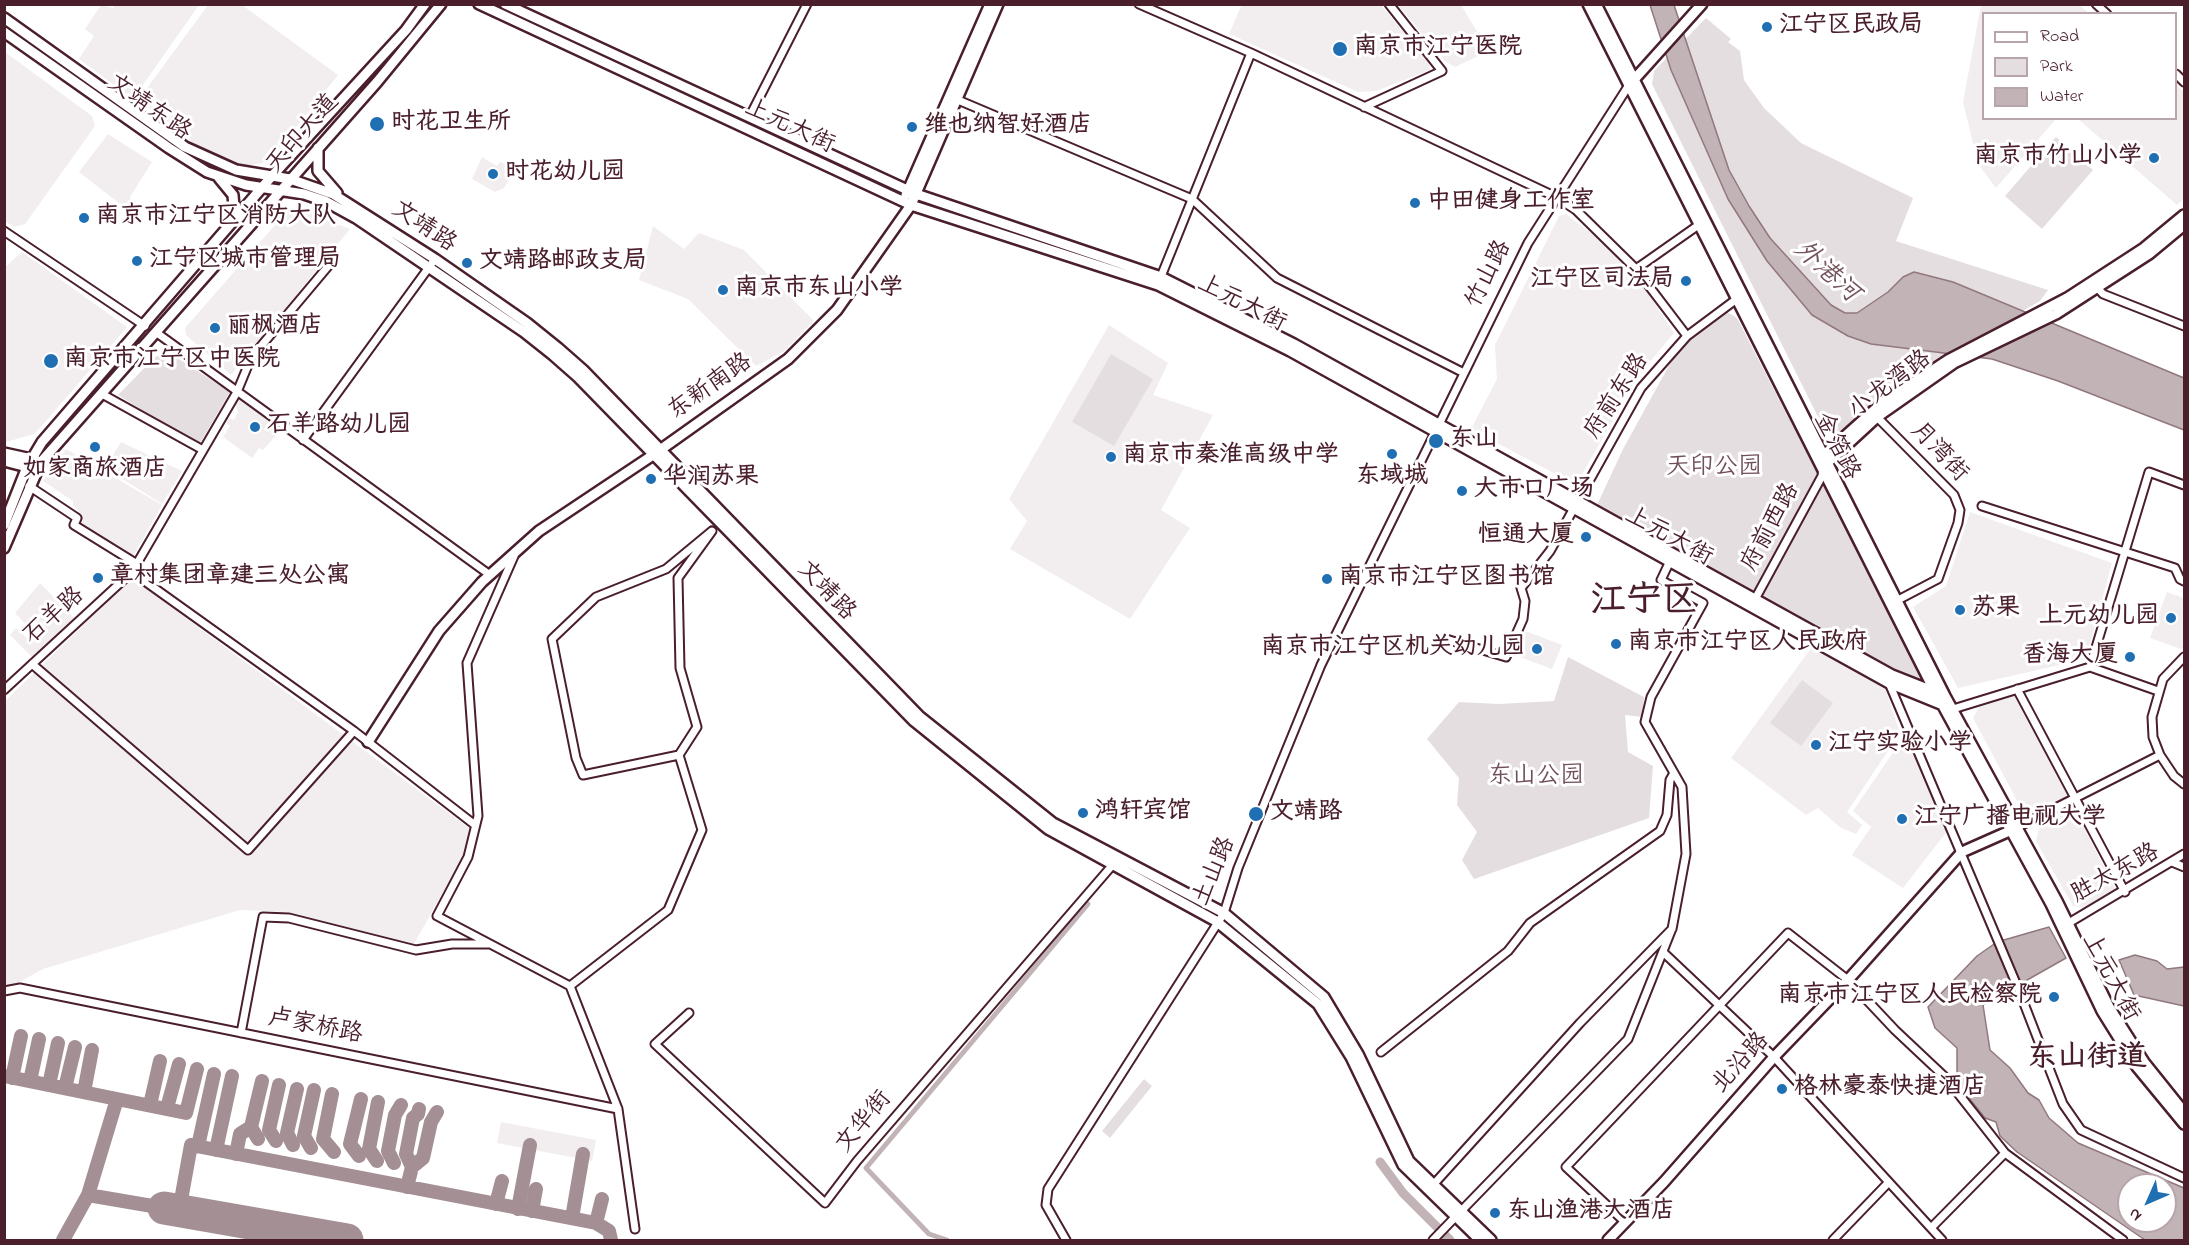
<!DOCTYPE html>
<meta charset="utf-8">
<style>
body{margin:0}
#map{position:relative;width:2189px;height:1245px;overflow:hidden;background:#fff;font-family:"Indie Flower",sans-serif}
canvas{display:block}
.frame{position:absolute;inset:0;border:6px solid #4a1f2b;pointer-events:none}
.legend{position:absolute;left:1982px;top:12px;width:195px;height:108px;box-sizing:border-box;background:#fff;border:2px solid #b7a5aa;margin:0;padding:8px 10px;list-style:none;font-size:18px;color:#4a1f2b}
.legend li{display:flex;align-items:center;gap:12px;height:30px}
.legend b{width:30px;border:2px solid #b7a5aa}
.north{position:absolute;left:2117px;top:1173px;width:60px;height:60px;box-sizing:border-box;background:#fff;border:2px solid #b7a5aa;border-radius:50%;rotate:225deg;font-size:16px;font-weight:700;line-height:24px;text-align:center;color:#4a1f2b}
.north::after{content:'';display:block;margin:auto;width:21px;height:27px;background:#1f6fb2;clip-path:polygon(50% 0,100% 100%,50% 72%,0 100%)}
</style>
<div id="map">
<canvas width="2189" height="1245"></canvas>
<div class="frame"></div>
<ul class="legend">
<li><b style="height:8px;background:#fff"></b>Road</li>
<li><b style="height:16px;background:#e5dee0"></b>Park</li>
<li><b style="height:16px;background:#c1b3b6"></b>Water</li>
</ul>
<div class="north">N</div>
</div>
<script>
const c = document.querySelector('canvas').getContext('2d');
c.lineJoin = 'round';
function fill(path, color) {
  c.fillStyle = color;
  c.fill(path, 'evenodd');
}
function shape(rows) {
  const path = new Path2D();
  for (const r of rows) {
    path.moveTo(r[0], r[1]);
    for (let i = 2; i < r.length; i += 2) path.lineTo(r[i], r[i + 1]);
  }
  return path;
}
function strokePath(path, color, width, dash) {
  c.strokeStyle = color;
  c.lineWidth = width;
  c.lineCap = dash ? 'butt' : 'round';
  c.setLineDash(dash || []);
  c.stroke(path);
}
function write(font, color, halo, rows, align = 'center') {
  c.font = font + ' "Indie Flower","LXGW WenKai TC",sans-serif';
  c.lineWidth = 6;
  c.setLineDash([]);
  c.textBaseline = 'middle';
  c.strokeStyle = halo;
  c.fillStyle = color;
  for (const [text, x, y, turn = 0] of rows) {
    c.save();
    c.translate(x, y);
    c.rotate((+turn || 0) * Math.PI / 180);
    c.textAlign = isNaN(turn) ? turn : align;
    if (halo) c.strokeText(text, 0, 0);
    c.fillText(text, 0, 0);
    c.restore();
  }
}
const built = shape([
 [116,4,199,5,133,99,79,59,94,36,85,29,101,5,113,8],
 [1242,4,1381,5,1429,63,1430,70,1376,91,1358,92,1229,34],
 [208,5,242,5,338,75,268,162,246,166,210,156,139,99],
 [1398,5,1461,5,1489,51,1455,67,1445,61],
 [1981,5,2079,5,2089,13,1984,14,1984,118,2056,119,1996,188,1978,164,1963,102],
 [5,52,92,116,95,126,25,224,14,227,5,221],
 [2176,84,2184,92,2184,198,2177,205,2078,119,2176,118],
 [108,134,152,162,130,197,142,222,122,210,124,207,79,172],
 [482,157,497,166,500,162,515,168,504,188,495,192,472,179],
 [298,209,350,229,231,375,186,335,185,328,283,216],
 [1566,214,1600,240,1646,290,1674,333,1638,376,1576,485,1471,429,1497,379,1495,345,1559,216],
 [653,226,684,249,699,233,744,250,814,321,783,352,756,366,688,299,639,280],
 [22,252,127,327,39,429,34,434,6,442,5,267],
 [1109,325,1168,363,1153,395,1213,415,1161,510,1190,528,1130,619,1010,549,1027,521,1009,499],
 [239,398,282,429,263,450,259,448,252,458,223,437,230,426,226,423,229,418,234,420,238,412,235,403],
 [121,442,182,471,162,504,105,468],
 [66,449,162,505,130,562,71,525,79,511,73,506,73,501,43,481],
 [1970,512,2112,563,2086,659,1958,688,1913,607,1946,586],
 [132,578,469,828,462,858,414,944,288,912,240,910,43,969,5,990,5,701],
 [40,583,74,618,33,658,10,635,16,628,29,640,35,634,15,613],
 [2167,592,2184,598,2184,650,2150,638],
 [1528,632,1562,645,1552,669,1512,654,1521,633],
 [1811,648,1885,688,1900,733,1847,812,1862,825,1856,834,1841,828,1818,808,1806,815,1731,758],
 [2015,696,2069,797,2034,814,2022,810,1973,718,1979,707],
 [1905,735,1948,830,1903,888,1852,855,1871,827,1853,811],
 [2074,808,2116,891,2088,908,2073,906,2036,841,2040,825],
 [501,1122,596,1140,592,1161,497,1143]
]);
const green = shape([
 [1706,18,1731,39,1728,42,1740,51,1744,80,1764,108,1801,143,1913,198,1896,241,2048,290,2040,301,1917,371,1837,433,1828,432,1823,427,1652,84,1654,71],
 [2056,137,2093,170,2042,229,2005,196],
 [1727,312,1737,318,1925,682,1894,672,1597,505,1623,449,1677,351,1722,313],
 [168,352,230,392,199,445,118,395,155,357],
 [1111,354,1153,379,1114,446,1072,422],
 [1568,657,1644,697,1642,717,1625,715,1628,752,1653,766,1649,818,1474,879,1462,860,1477,832,1457,805,1459,778,1427,739,1459,702,1499,704,1554,701],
 [1802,680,1833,703,1801,746,1770,723],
 [1144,1079,1152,1086,1110,1138,1102,1131]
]);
const water = shape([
 [1650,5,1674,5,1729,170,1749,206,1770,238,1831,305,1845,313,1857,313,1888,292,1903,277,1914,272,1953,282,2184,378,2184,430,2058,381,1992,359,1871,344,1848,336,1812,315,1767,261,1728,199,1671,70,1650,5],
 [2049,927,2066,958,1983,1005,1990,1050,2010,1068,2028,1093,2039,1100,2049,1118,2078,1143,2184,1188,2184,1240,2145,1240,2017,1152,2000,1136,1996,1122,1985,1118,1957,1083,1957,1048,1935,1028,1928,1007,1977,956,1997,942,2049,927],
 [2129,1185,2165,1185,2165,1221,2129,1221,2129,1185],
 [2135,955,2157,961,2167,969,2184,967,2184,1006,2134,995,2119,960,2135,955]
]);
const canal = shape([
 [947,1240,929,1234,866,1168,1088,904]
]);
const river = shape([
 [1380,1162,1403,1193,1450,1240]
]);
const taxiway = shape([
 [4,1076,117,1099],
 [12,1078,21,1036],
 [30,1081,39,1039],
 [49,1085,58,1043],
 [65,1088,75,1047],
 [84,1092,92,1050],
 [332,1094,323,1139,334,1152],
 [150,1105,160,1061],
 [167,1108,179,1064],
 [258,1139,251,1127,262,1081],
 [276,1141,269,1130,279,1085],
 [293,1145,287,1133,297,1089],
 [198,1146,214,1074],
 [311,1148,304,1136,314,1090],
 [216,1150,232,1076],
 [236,1154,240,1134,251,1127],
 [359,1156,350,1144,361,1099],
 [377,1161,369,1149,378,1102],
 [394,1163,388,1151,395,1115,401,1105],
 [412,1167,406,1154,413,1118,418,1114,419,1109],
 [407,1187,412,1167,423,1158,431,1122,437,1112],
 [88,1195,117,1099,186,1113,197,1069],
 [496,1204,502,1181],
 [518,1209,530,1145],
 [179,1211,191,1145,596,1223,609,1231,611,1240],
 [532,1211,536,1189],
 [572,1218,583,1154],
 [596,1223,602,1199],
 [63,1240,88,1195,164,1208]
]);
const runway = shape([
 [164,1208,347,1240]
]);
const minor = shape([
 [1139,4,1251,53,1556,197,1576,210,1636,269,1687,336],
 [2096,4,2107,14],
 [2176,74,2184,82],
 [958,100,1192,199,1277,278,1464,373],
 [1364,107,1442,71,1389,4],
 [750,116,807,4],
 [4,231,145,326],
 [1636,269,1700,224],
 [1160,279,1251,53],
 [2095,285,2103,294,2184,326],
 [157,333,490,575],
 [102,394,203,450],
 [1877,417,1954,495,1960,510,1958,523,1938,579,1898,600],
 [303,440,435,259],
 [29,486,77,518,74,525,137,564],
 [1982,506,2175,568,2180,579,2184,581],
 [514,556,467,663,478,816,468,857,437,916,570,986,618,1109,635,1229],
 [1754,601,1822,476,1823,468],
 [1446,639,1506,657,1523,619,1525,601,1521,588,1550,551,1641,388,1687,336,1738,298],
 [2184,657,2163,679,2152,717,2153,737,2160,755,2174,776,2184,784],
 [32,664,248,850,354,731,132,572],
 [2090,667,2149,472,2184,485],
 [1889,683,2018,988,2063,1104,2081,1130,2184,1178],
 [2017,689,2125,892],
 [4,690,132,572,237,392,251,358,335,258],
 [1953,709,2090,667,2158,691],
 [354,731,475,825],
 [2018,827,2160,755],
 [2172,862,2184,867],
 [2067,924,2184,854],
 [1664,953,1774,1057,1942,1240],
 [570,986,668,910,702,830,679,755,697,727,680,668,678,578,712,531,666,569,596,597,552,639,576,758,583,775,679,755],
 [4,991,20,988,618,1109],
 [689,1013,655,1044,825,1203,857,1161,1116,861],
 [241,1033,263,917,289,918,416,950,452,944,488,944],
 [1381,1052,1508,951,1530,923,1660,831,1667,815,1670,780,1674,773],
 [2005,1153,2123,1240],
 [1433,1185,1580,1023,1672,929,1686,854,1682,787,1645,722,1651,697,1703,603,1661,580,1670,561],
 [1625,1222,1566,1167,1788,933,1848,980,1895,1030,1946,1078,2005,1153,1931,1228],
 [1066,1240,1046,1205,1048,1189,1224,913,1238,868,1321,665,1528,243,1629,85],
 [1433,1240,1628,1039,1671,931],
 [1833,1240,1888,1183]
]);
const major = shape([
 [479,4,911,205,1158,285,1290,351,1889,683,1953,709],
 [505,4,916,194,1161,277,1294,344,1892,675,1945,696],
 [1588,4,1935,692],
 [1596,4,1945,696,2057,901,2109,1007,2144,1062,2184,1112],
 [4,18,185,147,236,170,290,179,333,194,435,259,527,323,558,348,583,370,919,716,1053,823,1224,913,1324,997,1358,1054,1409,1161,1491,1240],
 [4,32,169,148,207,172,246,185,304,194,325,201,356,218,524,332,553,355,578,377,914,721,1048,829,1216,921,1318,1004,1351,1057,1403,1165,1480,1240],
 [1631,83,1702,4],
 [318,148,318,171,337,193],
 [219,178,233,195,235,219],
 [906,195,990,4],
 [4,453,36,460],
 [1824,459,1825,454,1881,404,1948,360,2067,298,2144,248,2184,215],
 [4,461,31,468],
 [1825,465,1877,417,1954,363,2056,314,2149,254,2184,225],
 [4,525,27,467,42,442,272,176,406,30,425,4],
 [4,548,41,462,377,82,441,4],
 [1942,704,2051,904,2102,1011,2137,1067,2184,1124],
 [368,742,439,631,482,582,539,531,653,455,788,359,837,310,911,205,998,4],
 [1608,1240,1664,1182,1774,1057,1848,980,1962,852,2014,829]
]);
const markers = [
 [1767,27,6,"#1f6fb2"],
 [1340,49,8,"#1f6fb2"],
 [377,124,8,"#1f6fb2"],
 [912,127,6,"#1f6fb2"],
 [2154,158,6,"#1f6fb2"],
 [493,174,6,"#1f6fb2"],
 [1415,203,6,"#1f6fb2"],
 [84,218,6,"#1f6fb2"],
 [137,261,6,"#1f6fb2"],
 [467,263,6,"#1f6fb2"],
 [1686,281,6,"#1f6fb2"],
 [723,290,6,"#1f6fb2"],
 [215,328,6,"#1f6fb2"],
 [51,361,8,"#1f6fb2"],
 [255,427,6,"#1f6fb2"],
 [1436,441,8,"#1f6fb2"],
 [95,447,6,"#1f6fb2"],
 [1392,454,6,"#1f6fb2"],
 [1111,457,6,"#1f6fb2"],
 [651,479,6,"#1f6fb2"],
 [1462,491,6,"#1f6fb2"],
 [1586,537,6,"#1f6fb2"],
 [98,578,6,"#1f6fb2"],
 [1327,579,6,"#1f6fb2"],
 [1960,610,6,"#1f6fb2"],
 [2171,618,6,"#1f6fb2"],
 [1616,644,6,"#1f6fb2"],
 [1537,649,6,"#1f6fb2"],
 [2130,657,6,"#1f6fb2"],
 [1816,745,6,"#1f6fb2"],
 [1083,813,6,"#1f6fb2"],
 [1256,814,8,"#1f6fb2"],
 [1902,819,6,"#1f6fb2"],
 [2054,997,6,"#1f6fb2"],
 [1782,1089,6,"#1f6fb2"],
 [1495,1213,6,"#1f6fb2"]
];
const poiNames = [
 ["江宁区民政局",1779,27],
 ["南京市江宁医院",1354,49],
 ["时花卫生所",391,124],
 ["维也纳智好酒店",924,127],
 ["南京市竹山小学",2142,158,"right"],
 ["时花幼儿园",505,174],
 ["中田健身工作室",1427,203],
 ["南京市江宁区消防大队",96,218],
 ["江宁区城市管理局",149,261],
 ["文靖路邮政支局",479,263],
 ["江宁区司法局",1674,281,"right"],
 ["南京市东山小学",735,290],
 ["丽枫酒店",227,328],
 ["南京市江宁区中医院",64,361],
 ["石羊路幼儿园",267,427],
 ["东山",1450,441],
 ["南京市秦淮高级中学",1123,457],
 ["如家商旅酒店",95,471,"center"],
 ["东域城",1392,478,"center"],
 ["华润苏果",663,479],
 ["大市口广场",1474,491],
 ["恒通大厦",1574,537,"right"],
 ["章村集团章建三处公寓",110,578],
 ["南京市江宁区图书馆",1339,579],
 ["苏果",1972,610],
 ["上元幼儿园",2159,618,"right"],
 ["南京市江宁区人民政府",1628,644],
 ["南京市江宁区机关幼儿园",1525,649,"right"],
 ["香海大厦",2118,657,"right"],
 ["江宁实验小学",1828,745],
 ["鸿轩宾馆",1095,813],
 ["文靖路",1270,814],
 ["江宁广播电视大学",1914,819],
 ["南京市江宁区人民检察院",2042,997,"right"],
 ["格林豪泰快捷酒店",1794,1089],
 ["东山渔港大酒店",1507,1213]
];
const streetNames = [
 ["文靖东路",148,109,35],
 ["上元大街",789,128,25],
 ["天印大道",304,135,-49],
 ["文靖路",423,228,34],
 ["竹山路",1490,275,-63],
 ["上元大街",1241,305,27],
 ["小龙湾路",1891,386,-37],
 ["东新南路",711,388,-35],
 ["府前东路",1618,397,-57],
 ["金箔路",1835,447,63],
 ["月湾街",1938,453,47],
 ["府前西路",1772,528,-62],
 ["上元大街",1668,538,29],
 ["文靖路",825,592,46],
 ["石羊路",55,617,-42],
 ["土山路",1216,872,-67],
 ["胜太东路",2116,875,-29],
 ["上元大街",2109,978,62],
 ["卢家桥路",315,1028,11],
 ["北沿路",1742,1064,-48],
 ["文华街",865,1123,-50]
];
const parkNames = [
 ["天印公园",1714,469],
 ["东山公园",1536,778]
];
const waterNames = [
 ["外港河",1825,273,42]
];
const districtNames = [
 ["东山街道",2087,1060]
];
const townNames = [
 ["江宁区",1644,604]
];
fill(built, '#f2eeef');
fill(green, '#e5dee0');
fill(water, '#c1b3b6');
strokePath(water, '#91787e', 1.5);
strokePath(canal, '#c1b3b6', 5);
strokePath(river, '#c1b3b6', 9);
strokePath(taxiway, '#a48f95', 14);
strokePath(runway, '#a48f95', 33);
strokePath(minor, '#4a1f2b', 11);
strokePath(major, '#4a1f2b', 14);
strokePath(minor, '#fff', 7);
strokePath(major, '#fff', 9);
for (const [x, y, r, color] of markers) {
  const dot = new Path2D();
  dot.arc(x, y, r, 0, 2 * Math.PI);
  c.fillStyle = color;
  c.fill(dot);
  strokePath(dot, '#fff', 2);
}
write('bold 24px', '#4a1f2b', '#fff', poiNames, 'left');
write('24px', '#4a1f2b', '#fff', streetNames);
write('24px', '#714f58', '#fff', parkNames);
write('italic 26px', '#74535c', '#fff', waterNames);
write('bold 30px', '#4a1f2b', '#fff', districtNames);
write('bold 36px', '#4a1f2b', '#fff', townNames);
</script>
